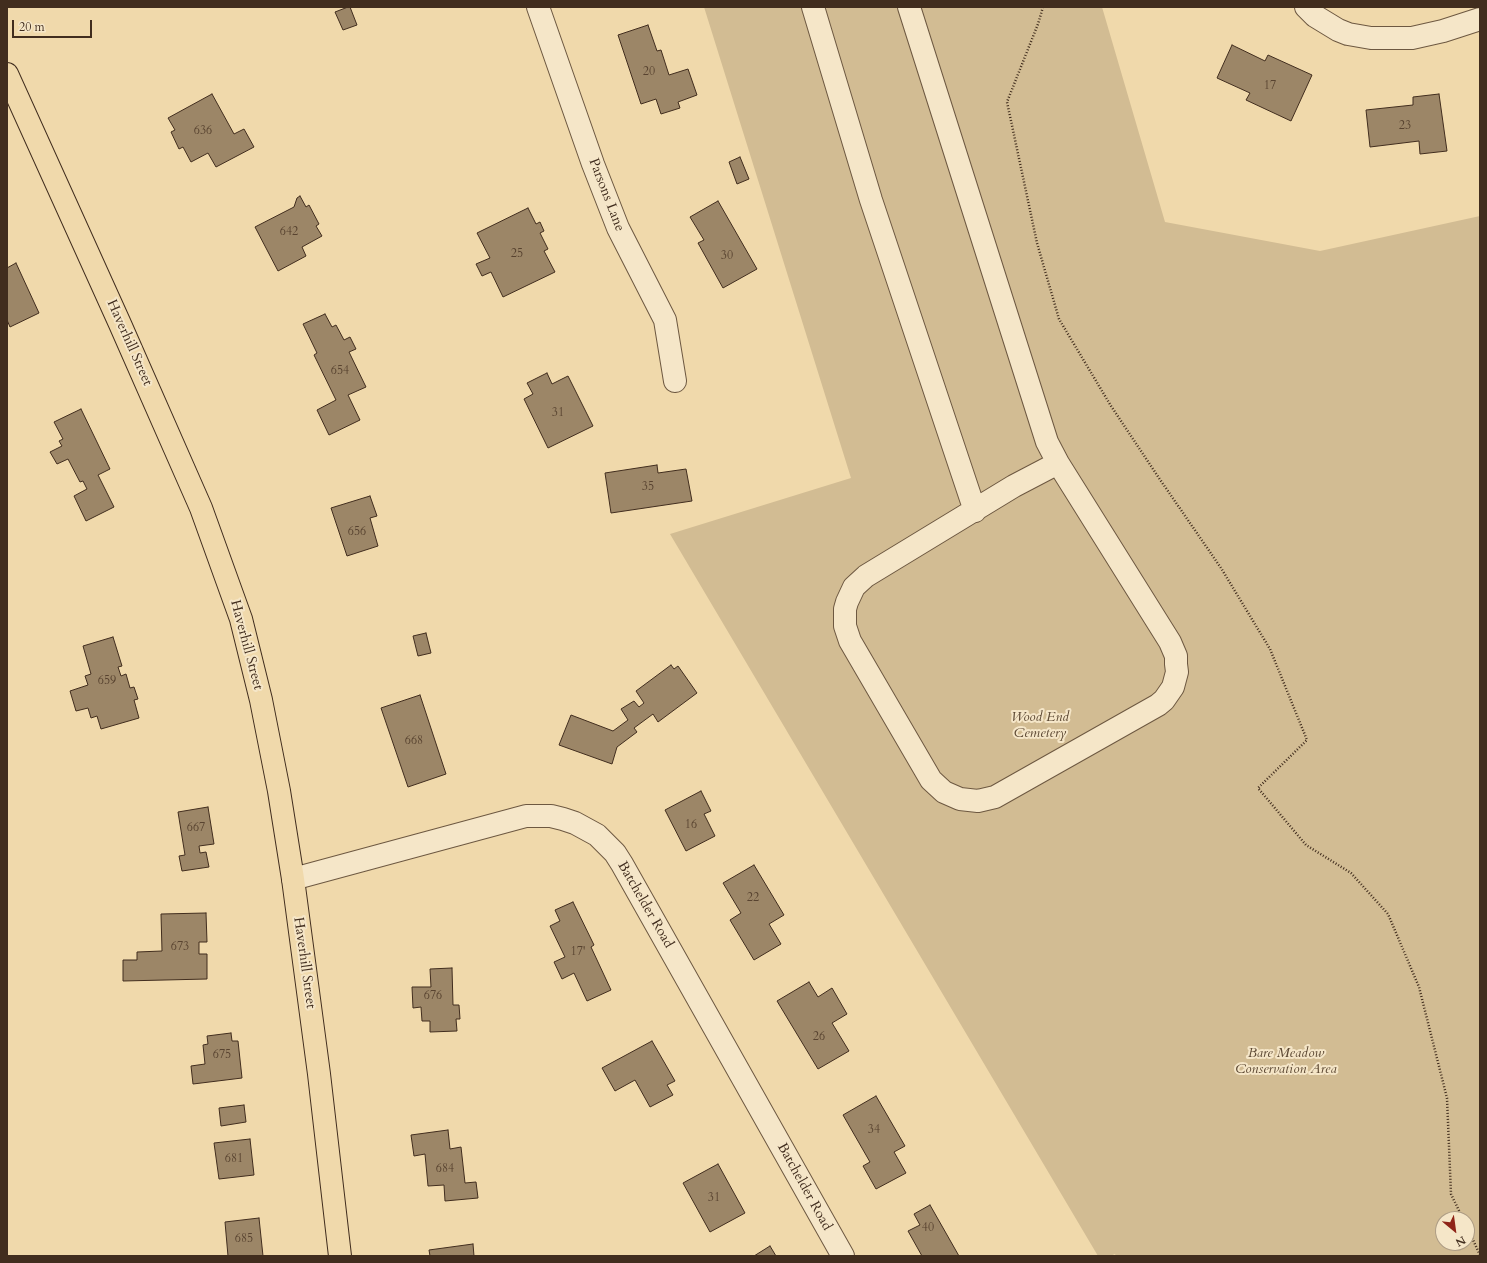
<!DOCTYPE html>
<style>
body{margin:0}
#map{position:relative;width:1487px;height:1263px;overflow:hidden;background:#f0d9ab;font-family:Cardo,serif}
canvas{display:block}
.frame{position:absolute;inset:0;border:8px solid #412d1e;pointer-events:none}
.north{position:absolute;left:1435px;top:1211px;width:40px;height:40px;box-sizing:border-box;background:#f5e6c8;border:1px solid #ad9c84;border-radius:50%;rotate:151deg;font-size:11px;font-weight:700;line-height:16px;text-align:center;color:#412d1e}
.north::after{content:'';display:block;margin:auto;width:14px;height:18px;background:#8f2418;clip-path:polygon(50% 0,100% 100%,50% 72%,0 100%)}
.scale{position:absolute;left:12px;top:20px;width:80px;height:18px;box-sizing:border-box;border:2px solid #412d1e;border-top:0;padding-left:5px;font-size:12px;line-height:14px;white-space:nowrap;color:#412d1e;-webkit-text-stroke:3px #f5e6c8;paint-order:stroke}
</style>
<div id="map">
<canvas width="1487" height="1263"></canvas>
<div class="frame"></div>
<div class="north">N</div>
<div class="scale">20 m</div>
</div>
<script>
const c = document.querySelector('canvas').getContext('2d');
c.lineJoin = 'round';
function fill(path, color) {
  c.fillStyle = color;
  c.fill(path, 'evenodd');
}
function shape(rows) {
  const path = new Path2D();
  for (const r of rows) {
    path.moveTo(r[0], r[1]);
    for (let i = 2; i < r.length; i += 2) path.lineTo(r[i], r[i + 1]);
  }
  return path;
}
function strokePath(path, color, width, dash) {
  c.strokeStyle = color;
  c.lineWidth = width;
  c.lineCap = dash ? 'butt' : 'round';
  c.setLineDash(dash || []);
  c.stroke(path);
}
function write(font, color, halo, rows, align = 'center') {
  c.font = font + ' Cardo,serif';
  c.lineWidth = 4;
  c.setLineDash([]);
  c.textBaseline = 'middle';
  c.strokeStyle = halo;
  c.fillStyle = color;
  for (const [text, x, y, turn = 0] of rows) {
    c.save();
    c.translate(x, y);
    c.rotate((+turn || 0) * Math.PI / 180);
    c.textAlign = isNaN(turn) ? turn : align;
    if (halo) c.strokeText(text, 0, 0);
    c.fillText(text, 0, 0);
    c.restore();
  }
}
const green = shape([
 [704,7,1102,7,1165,222,1320,251,1480,216,1480,1256,1116,1256,1115,1254,1110,1256,1098,1256,670,534,851,478],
 [1443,1219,1467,1219,1467,1243,1443,1243]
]);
const building = shape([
 [348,7,350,7,357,25,343,30,335,12,348,7],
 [648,25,657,51,661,50,669,75,688,69,697,95,678,102,680,108,661,114,656,99,641,104,618,35,648,25],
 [1232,45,1265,61,1268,55,1312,75,1291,121,1246,100,1250,93,1217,78,1232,45],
 [212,94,234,134,244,129,254,147,216,167,208,153,191,162,183,147,179,149,171,132,175,130,168,118,212,94],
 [1439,94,1447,151,1420,154,1419,141,1370,147,1366,110,1413,105,1413,97,1439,94],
 [740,157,749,179,737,184,729,162,740,157],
 [300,196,306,207,309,205,319,224,316,226,322,236,302,247,306,256,278,271,255,227,294,207,297,198,300,196],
 [718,201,757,269,723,288,698,243,704,240,690,217,718,201],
 [528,208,536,224,540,222,544,231,540,233,548,249,544,251,555,272,503,297,491,272,482,276,476,264,490,258,477,233,528,208],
 [16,263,39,313,10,327,7,320,7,268,16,263],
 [325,314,332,327,336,325,344,340,350,337,356,349,349,352,366,387,348,395,360,420,329,435,317,410,336,400,314,355,317,353,303,324,325,314],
 [547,373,552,384,568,376,593,426,548,448,524,399,533,394,527,383,547,373],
 [81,409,110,469,98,475,114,507,86,521,74,496,87,489,83,481,80,482,68,459,57,464,50,452,62,446,59,441,63,439,54,422,81,409],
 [657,465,658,473,686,469,692,501,611,513,605,473,657,465],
 [370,496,377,516,370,518,378,546,347,556,331,508,370,496],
 [426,633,431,653,418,656,413,636,426,633],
 [113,637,122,666,118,667,121,676,126,674,130,688,134,687,138,699,134,700,139,718,101,729,97,716,91,718,88,708,76,711,70,691,88,685,85,676,91,674,83,646,113,637],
 [671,665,674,669,678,666,697,693,658,722,653,714,634,728,637,732,617,747,612,764,559,745,571,715,613,731,628,720,621,709,634,701,639,707,644,703,636,691,671,665],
 [420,695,446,774,408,787,381,708,420,695],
 [701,791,711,811,704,814,715,836,686,851,665,810,701,791],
 [208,807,214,844,199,846,200,853,206,852,209,867,182,871,179,856,185,855,178,812,208,807],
 [754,865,784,915,769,924,781,944,754,960,730,920,741,913,723,883,754,865],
 [573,902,594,945,591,947,611,990,587,1001,574,973,562,979,554,962,565,957,550,926,560,921,555,910,573,902],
 [206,913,207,942,199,942,199,954,207,954,207,979,123,981,123,960,137,960,137,952,162,951,161,914,206,913],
 [452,968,453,1005,459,1005,460,1019,456,1019,457,1031,430,1032,430,1021,422,1021,421,1007,413,1008,412,987,431,987,430,969,452,968],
 [809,982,818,997,832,988,847,1014,832,1023,849,1051,818,1069,777,1001,809,982],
 [231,1033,232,1041,238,1041,242,1078,193,1084,191,1066,205,1064,203,1045,208,1044,207,1036,231,1033],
 [652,1041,675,1081,667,1085,673,1095,650,1107,635,1080,615,1091,602,1068,652,1041],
 [876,1096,905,1146,894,1152,906,1173,876,1189,863,1166,870,1162,843,1115,876,1096],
 [244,1105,246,1122,221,1126,219,1108,244,1105],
 [448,1130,450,1149,461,1147,465,1183,476,1182,478,1198,445,1201,444,1185,428,1186,425,1154,414,1156,411,1135,448,1130],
 [250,1139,254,1175,219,1179,214,1143,250,1139],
 [718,1164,745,1213,710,1232,683,1183,718,1164],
 [930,1205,959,1256,922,1256,908,1231,920,1225,914,1214,930,1205],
 [259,1218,263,1256,228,1256,225,1222,259,1218],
 [473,1244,474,1256,430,1256,429,1250,473,1244],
 [770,1246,776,1256,754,1256,770,1246]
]);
const path = shape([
 [1043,7,1038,24,1007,102,1037,243,1059,319,1111,406,1161,481,1221,568,1270,649,1307,740,1258,788,1306,845,1351,873,1388,914,1419,987,1447,1098,1451,1194,1463,1219],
 [1467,1227,1480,1255]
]);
const minor = shape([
 [538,7,593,164,618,228,665,320,675,381],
 [813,7,871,200,975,511],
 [909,7,1047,442,1058,463,1170,642,1176,656,1176,664,1177,672,1173,687,1164,700,1158,705,995,797,978,801,960,799,944,792,931,780,850,641,845,626,845,609,847,602,854,587,866,576,1014,486,1058,463],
 [1306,7,1315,16,1338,30,1348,34,1371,38,1412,38,1443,31,1480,19],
 [293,879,526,816,551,816,563,819,575,823,597,835,615,853,622,864,843,1256]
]);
const major = shape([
 [7,74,120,324,201,508,241,619,261,700,279,791,293,879,319,1074,340,1256]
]);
const numberNames = [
 ["20",649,72],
 ["17",1270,86],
 ["23",1405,126],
 ["636",203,131],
 ["642",289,232],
 ["25",517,254],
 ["30",727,256],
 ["654",340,371],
 ["31",558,413],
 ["35",648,487],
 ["656",357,532],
 ["659",107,681],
 ["668",414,741],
 ["16",691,825],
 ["667",196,828],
 ["22",753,898],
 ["673",180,947],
 ["17'",578,952],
 ["676",433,996],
 ["26",819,1037],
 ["675",222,1055],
 ["34",874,1130],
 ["681",234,1159],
 ["684",445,1169],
 ["31",714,1198],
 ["40",928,1228],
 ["685",244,1239]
];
const streetNames = [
 ["Parsons Lane",606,195,69],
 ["Haverhill Street",129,343,66],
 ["Haverhill Street",246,645,75],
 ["Batchelder Road",645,905,60],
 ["Haverhill Street",304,963,82],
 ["Batchelder Road",804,1187,61]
];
const parkNames = [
 ["Wood End",1040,718],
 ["Cemetery",1040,734],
 ["Bare Meadow",1286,1054],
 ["Conservation Area",1286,1070]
];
fill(green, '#d2bc93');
fill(building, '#9c8667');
strokePath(building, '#412d1e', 1);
strokePath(minor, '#6d5841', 24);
strokePath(major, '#412d1e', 24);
strokePath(path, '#412d1e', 2.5, [1, 2]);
strokePath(minor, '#f5e6c8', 22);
strokePath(major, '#f0d9ab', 22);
write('12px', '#584330', null, numberNames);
write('14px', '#412d1e', '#f5e6c8', streetNames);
write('italic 14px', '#5e4a35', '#f5e6c8', parkNames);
</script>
